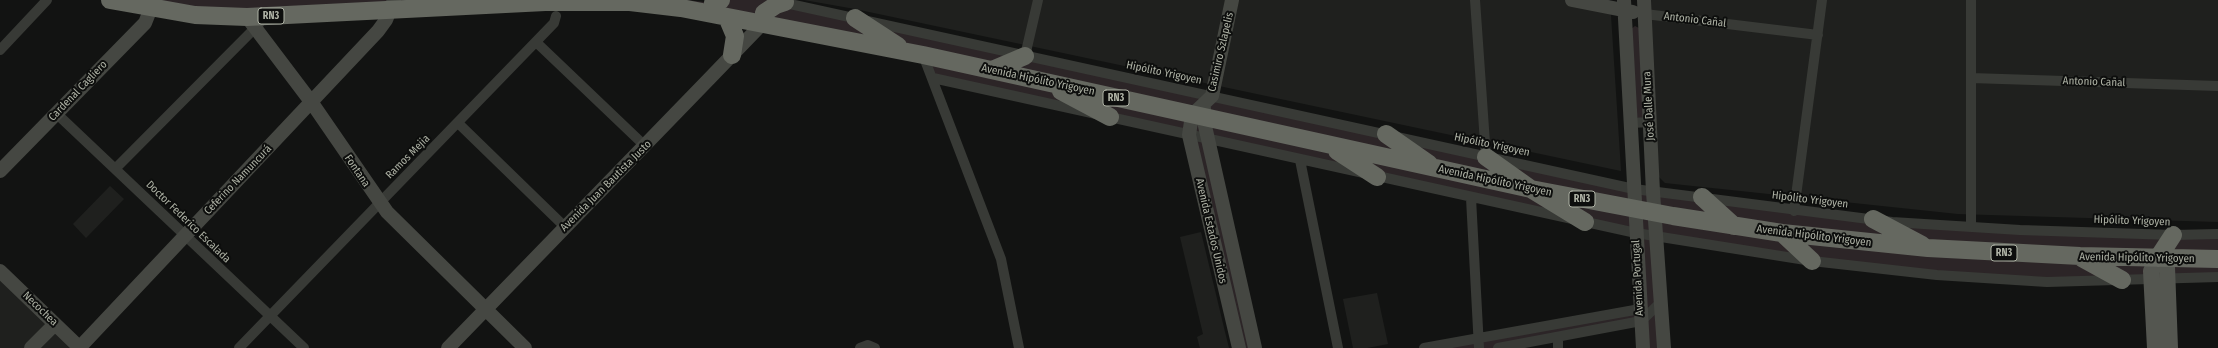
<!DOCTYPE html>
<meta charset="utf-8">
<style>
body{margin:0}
canvas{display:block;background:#121312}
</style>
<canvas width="2218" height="348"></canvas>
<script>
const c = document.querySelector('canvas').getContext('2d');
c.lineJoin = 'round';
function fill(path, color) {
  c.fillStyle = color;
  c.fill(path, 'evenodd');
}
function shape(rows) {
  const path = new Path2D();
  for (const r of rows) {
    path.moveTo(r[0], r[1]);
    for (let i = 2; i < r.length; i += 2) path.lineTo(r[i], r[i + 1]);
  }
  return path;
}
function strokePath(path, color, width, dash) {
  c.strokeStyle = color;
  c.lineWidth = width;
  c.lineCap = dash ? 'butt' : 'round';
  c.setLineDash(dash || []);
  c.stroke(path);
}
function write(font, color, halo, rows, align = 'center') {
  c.font = font + ' "Fira Sans Condensed",sans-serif';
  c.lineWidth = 4;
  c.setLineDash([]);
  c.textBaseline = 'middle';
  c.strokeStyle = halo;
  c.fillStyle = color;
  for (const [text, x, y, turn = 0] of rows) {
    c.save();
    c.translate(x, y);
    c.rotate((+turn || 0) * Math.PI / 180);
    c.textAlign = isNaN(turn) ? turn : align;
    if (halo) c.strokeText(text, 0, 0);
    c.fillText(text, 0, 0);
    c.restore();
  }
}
const built = shape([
 [804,0,1610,0,1621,171,855,9],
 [1650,0,2218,0,2218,222,1958,214,1665,183,1658,176],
 [110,186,124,199,86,238,73,224],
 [1201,232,1225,332,1229,348,1200,348,1197,337,1203,334,1180,237],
 [0,271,80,348,0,348],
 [1377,293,1388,344,1367,348,1353,348,1343,299]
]);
const green = shape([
 [110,0,686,0,713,3,721,0,772,0,1634,189,1873,219,2218,234,2218,277,2151,279,1937,275,1656,236,1664,348,1643,348,1641,321,1498,348,1424,348,1640,309,1636,234,1209,139,1255,348,1239,348,1188,135,933,78,923,55,681,8,247,17],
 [1635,26,1641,29,1645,115,1640,119,1636,117,1630,30]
]);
const street = shape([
 [1475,0,1486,157],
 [1971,0,1971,226],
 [781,2,1634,189,1892,222,2020,230,2173,235,2218,234],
 [1645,14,1818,35],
 [536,42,645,146],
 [0,50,47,0],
 [923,55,1001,259,1019,348],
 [1025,56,1038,0],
 [933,78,1636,233,1812,261,1937,275,2047,282,2218,277],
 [1971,78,2218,86],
 [57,114,304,348],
 [458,123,565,227],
 [1631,123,1650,122],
 [1300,160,1338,348],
 [115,169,259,24],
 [1471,198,1479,348],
 [1794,211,1822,0],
 [1558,337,1558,348],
 [239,348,554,23,556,16],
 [860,348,868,345,875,348],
 [1424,348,1640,309],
 [1498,348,1641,321,1661,302]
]);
const secondary = shape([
 [1232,0,1212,96,1192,115,1189,135,1239,348],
 [1572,0,1633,12],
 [1624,0,1643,348],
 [1644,0,1653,192,1664,348],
 [247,17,312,103,387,212,525,348],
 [1204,109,1203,117,1255,348],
 [0,171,145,23,151,8],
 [0,271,80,348],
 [80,347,378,31,386,20,394,0],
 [31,348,55,324],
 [448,348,709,79,763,23,764,16]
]);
const primary = shape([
 [2155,348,2151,271,2158,258,2167,267,2170,348]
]);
const highway = shape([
 [110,0,195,15,247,17,545,2,630,2,681,8,923,55,1531,189,1673,216,1782,233,1928,248,2080,256,2218,259],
 [713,3,721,0],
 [764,13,776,5,785,2],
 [727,17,735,36,732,55],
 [855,18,898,46],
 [992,70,1025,56],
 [1061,91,1110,117],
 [1386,134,1429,164],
 [1337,151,1377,177],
 [1486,157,1531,189,1585,222],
 [1702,197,1734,226],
 [1873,219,1922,245],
 [1782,233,1812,261],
 [2082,258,2122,280],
 [2158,258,2173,235]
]);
const shields = [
 [271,16,26],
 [1116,98,26],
 [1582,199,26],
 [2004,253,26]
];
const shieldNames = [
 ["RN3",271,16],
 ["RN3",1116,98],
 ["RN3",1582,199],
 ["RN3",2004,253]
];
const streetNames = [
 ["Antonio Cañal",1695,20,7],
 ["Casimiro Szlapelis",1221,52,-77],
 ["Hipólito Yrigoyen",1164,73,12],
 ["Avenida Hipólito Yrigoyen",1038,80,12],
 ["Antonio Cañal",2094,82,2],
 ["Cardenal Cagliero",78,91,-46],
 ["José Dalle Mura",1649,106,-93],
 ["Hipólito Yrigoyen",1492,145,12],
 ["Ramos Mejia",408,157,-45],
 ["Fontana",357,171,56],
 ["Ceferino Namuncurá",238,180,-46],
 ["Avenida Hipólito Yrigoyen",1495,181,12],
 ["Avenida Juan Bautista Justo",606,186,-45],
 ["Hipólito Yrigoyen",1810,200,7],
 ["Hipólito Yrigoyen",2132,221,2],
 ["Doctor Federico Escalada",188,222,44],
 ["Avenida Estados Unidos",1211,231,77],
 ["Avenida Hipólito Yrigoyen",1814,236,7],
 ["Avenida Hipólito Yrigoyen",2137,258,1],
 ["Avenida Portugal",1638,278,-93],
 ["Necochea",40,309,44]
];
fill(built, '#1f201e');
fill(green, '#2c2527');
strokePath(street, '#383a36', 10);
strokePath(secondary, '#454742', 14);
strokePath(primary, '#545650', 16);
strokePath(highway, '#656860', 18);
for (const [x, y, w] of shields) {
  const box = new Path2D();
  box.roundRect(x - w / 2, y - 8, w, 16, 3);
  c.fillStyle = '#0d0e0d';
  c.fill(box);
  strokePath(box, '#aeb2a5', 1);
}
write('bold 10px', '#aeb2a5', null, shieldNames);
write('11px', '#aeb2a5', '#0d0e0d', streetNames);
</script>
